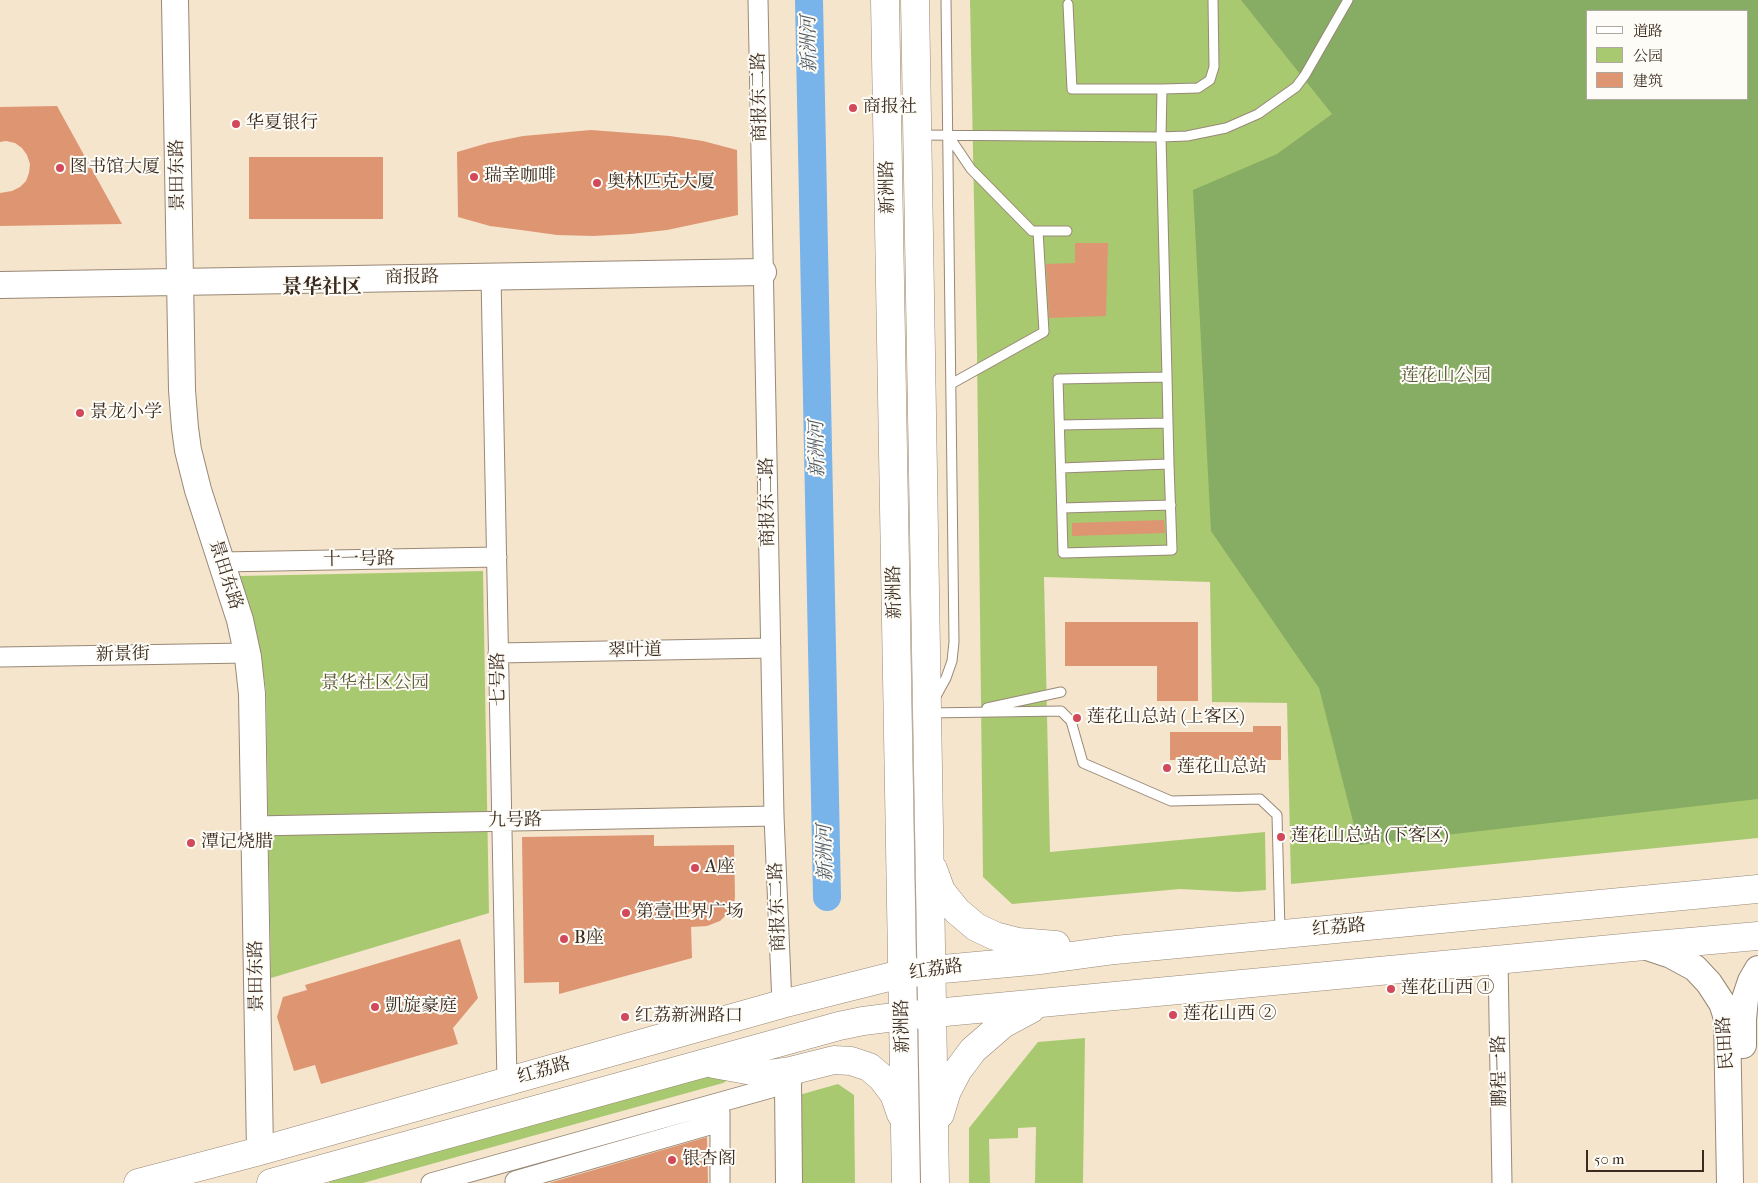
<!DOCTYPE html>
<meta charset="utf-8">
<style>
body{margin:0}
#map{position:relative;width:1758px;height:1183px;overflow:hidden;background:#f5e5cd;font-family:"IM FELL French Canon","Noto Serif SC",serif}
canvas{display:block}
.legend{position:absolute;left:1586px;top:10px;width:162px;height:90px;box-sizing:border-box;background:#fdfcf7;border:1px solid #afa8a0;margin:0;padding:6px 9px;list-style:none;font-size:15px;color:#3b2a1e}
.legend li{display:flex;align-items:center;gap:10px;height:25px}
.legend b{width:25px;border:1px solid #afa8a0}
.scale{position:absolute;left:1586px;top:1150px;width:118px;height:22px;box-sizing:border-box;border:2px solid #3b2a1e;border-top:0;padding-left:6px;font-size:15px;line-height:18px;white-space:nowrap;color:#3b2a1e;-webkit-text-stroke:4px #fdfcf7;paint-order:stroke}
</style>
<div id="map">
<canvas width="1758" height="1183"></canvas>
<ul class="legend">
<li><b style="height:6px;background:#fff"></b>道路</li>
<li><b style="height:14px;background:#a9c971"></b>公园</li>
<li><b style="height:14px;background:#de9572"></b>建筑</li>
</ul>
<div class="scale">50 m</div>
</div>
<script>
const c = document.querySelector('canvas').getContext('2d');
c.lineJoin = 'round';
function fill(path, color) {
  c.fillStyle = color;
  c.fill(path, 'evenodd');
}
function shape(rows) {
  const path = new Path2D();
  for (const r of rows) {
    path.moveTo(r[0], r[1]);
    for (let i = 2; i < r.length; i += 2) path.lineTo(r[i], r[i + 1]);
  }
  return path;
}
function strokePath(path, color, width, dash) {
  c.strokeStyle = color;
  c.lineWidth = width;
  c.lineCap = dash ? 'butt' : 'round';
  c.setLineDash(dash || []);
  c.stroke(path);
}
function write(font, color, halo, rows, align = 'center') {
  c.font = font + ' "IM FELL French Canon","Noto Serif SC",serif';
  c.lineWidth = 4;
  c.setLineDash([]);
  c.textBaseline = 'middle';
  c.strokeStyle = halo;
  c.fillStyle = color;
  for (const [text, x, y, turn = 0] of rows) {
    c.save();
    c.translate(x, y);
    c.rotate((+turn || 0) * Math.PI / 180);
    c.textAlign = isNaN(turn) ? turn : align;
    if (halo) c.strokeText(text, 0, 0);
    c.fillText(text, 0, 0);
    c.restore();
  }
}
const green = shape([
 [970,0,1758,0,1758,838,1291,884,1287,703,1212,702,1210,582,1044,577,1050,852,1265,832,1266,890,1238,892,1180,889,1012,904,983,877,977,353],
 [1587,11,1747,11,1747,99,1587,99],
 [483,571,489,913,271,978,266,691,257,633,240,576],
 [1085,1038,1083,1183,1035,1183,1036,1127,1018,1128,1018,1138,989,1139,990,1183,969,1183,969,1128,1038,1042],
 [708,1072,731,1078,723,1083,363,1183,329,1183,327,1174],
 [838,1084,854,1095,855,1183,801,1183,799,1095]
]);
const forest = shape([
 [1241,0,1758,0,1758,799,1359,845,1319,688,1211,531,1193,190,1277,154,1332,114],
 [1587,11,1747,11,1747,99,1587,99]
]);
const river = shape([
 [809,0,827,897]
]);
const building = shape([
 [57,106,122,224,0,226,0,193,12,191,20,187,26,181,29,173,30,164,27,155,22,148,15,143,6,141,0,142,0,107],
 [591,130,670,136,703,141,737,150,738,215,667,230,631,234,593,236,557,235,521,230,490,226,458,217,457,152,488,143,523,136],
 [249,157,383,157,383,219,249,219],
 [1075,243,1108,243,1106,316,1049,318,1046,264,1075,263],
 [1164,520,1165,533,1072,536,1072,523],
 [1065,622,1198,622,1198,701,1157,701,1157,666,1065,666],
 [1253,726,1281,726,1281,760,1170,760,1170,732,1253,732],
 [654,835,654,846,734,845,735,897,734,904,731,910,720,921,707,926,691,927,692,958,559,994,559,982,524,983,522,837],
 [460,939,478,998,453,1028,458,1044,321,1084,315,1065,294,1071,277,1017,283,997,307,990,305,985],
 [707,1137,708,1183,549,1183]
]);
const lane = shape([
 [1068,4,1072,89,1162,89,1198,88,1210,80,1214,67,1213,0],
 [1162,89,1161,137,1167,377,1168,423,1169,464,1172,550,1063,553,1058,379,1167,377],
 [920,135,1161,137,1187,136,1226,128,1258,114,1296,87,1305,75,1348,0],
 [948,135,971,169,1032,231,1067,231],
 [951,384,1044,332,1038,231],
 [1060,425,1168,423],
 [1061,468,1169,464],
 [1062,508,1171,505],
 [935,698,946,678,952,661,954,642,946,0],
 [987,708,1061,692],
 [929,713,1061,711,1071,721,1083,763,1171,801,1260,799,1277,815,1280,931]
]);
const street = shape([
 [758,0,774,816,782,1004],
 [491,277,507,1082],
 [221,562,497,557],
 [498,653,771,648],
 [0,657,247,653],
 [255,826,774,816],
 [1498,960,1502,1183],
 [515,1181,720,1122],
 [431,1183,771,1088,769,1074],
 [720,1183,720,1112]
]);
const secondary = shape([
 [175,0,182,390,185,428,188,450,198,490,240,620,248,657,252,694,260,1151],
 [0,285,763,272],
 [1644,946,1671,955,1695,968,1709,983,1722,1003,1725,1012,1727,1019,1730,1183],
 [1743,1045,1743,1019,1745,999,1751,981,1758,969],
 [789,1183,788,1084,790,1071]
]);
const primary = shape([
 [885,0,906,1183],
 [915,0,935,1183],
 [933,869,941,891,957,911,976,927,995,936,1018,942,1056,945],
 [714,1064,769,1074,790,1071,834,1060,851,1061,869,1067,882,1078,894,1094,901,1114],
 [940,1114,947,1091,958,1070,973,1050,1003,1024,1031,1009],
 [138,1183,260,1151,782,1004,893,976,932,970,1041,960,1115,950,1758,889],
 [271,1183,839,1026,863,1021,903,1016,1644,946,1758,936]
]);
const markers = [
 [853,108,5,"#d1495b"],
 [236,124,5,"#d1495b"],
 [60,168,5,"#d1495b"],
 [474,177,5,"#d1495b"],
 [597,183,5,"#d1495b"],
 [80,413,5,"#d1495b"],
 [1077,718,5,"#d1495b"],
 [1167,768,5,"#d1495b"],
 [1281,837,5,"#d1495b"],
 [191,843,5,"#d1495b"],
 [695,868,5,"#d1495b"],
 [626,913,5,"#d1495b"],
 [564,939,5,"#d1495b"],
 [1391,989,5,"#d1495b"],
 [375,1007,5,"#d1495b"],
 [1173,1015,5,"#d1495b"],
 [625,1017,5,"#d1495b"],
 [672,1160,5,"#d1495b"]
];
const streetNames = [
 ["商报东二路",760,97,-91],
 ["景田东路",178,175,-91],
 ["新洲路",888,187,-91],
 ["商报路",412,278,-1],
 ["商报东二路",768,502,-91],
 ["十一号路",359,560,-1],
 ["景田东路",225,575,72],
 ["新洲路",895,592,-91],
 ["翠叶道",635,651,-1],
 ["新景街",123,655,-1],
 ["七号路",499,679,-91],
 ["九号路",515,821,-1],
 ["商报东二路",778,907,-92],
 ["红荔路",1339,928,-5],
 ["红荔路",936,970,-8],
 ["景田东路",257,976,-91],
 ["新洲路",903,1026,-91],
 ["民田路",1726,1043,-94],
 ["红荔路",544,1071,-16],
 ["鹏程一路",1500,1071,-91]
];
const poiNames = [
 ["商报社",863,108],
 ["华夏银行",246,124],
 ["图书馆大厦",70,168],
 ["瑞幸咖啡",484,177],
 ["奥林匹克大厦",607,183],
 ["景龙小学",90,413],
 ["莲花山总站 (上客区)",1087,718],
 ["莲花山总站",1177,768],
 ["莲花山总站 (下客区)",1291,837],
 ["潭记烧腊",201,843],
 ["A座",705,868],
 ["第壹世界广场",636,913],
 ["B座",574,939],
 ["莲花山西 ①",1401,989],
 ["凱旋豪庭",385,1007],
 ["莲花山西 ②",1183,1015],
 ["红荔新洲路口",635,1017],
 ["银杏阁",682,1160]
];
const parkNames = [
 ["莲花山公园",1446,377],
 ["景华社区公园",375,684]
];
const waterNames = [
 ["新洲河",810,44,-91],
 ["新洲河",818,449,-91],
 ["新洲河",826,853,-91]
];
const quarterNames = [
 ["景华社区",322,288]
];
fill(green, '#a9c971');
fill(forest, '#86ad63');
strokePath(river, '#78b3e9', 28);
fill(building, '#de9572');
strokePath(lane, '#988876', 11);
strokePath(street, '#988876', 21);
strokePath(secondary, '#988876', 28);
strokePath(primary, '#988876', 29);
strokePath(lane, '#fff', 9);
strokePath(street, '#fff', 19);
strokePath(secondary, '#fff', 26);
strokePath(primary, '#fff', 28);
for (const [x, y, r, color] of markers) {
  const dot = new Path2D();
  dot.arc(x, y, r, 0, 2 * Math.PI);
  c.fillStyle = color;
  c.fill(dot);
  strokePath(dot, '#fdfcf7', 2);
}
write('18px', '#3b2a1e', '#fdfcf7', streetNames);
write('18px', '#3b2a1e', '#fdfcf7', poiNames, 'left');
write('18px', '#5c5a37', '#fdfcf7', parkNames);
write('italic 19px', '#505a65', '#fdfcf7', waterNames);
write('bold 20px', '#3b2a1e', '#fdfcf7', quarterNames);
</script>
